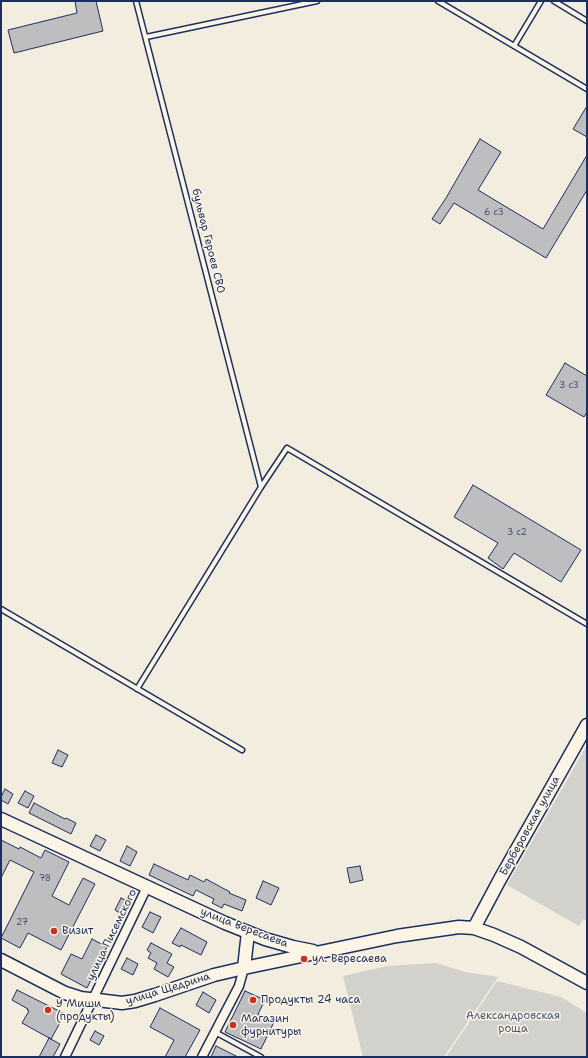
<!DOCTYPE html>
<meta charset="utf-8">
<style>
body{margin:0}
#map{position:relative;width:588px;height:1058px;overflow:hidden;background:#f3ede0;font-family:"Shantell Sans",sans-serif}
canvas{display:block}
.frame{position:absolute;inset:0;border:2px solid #1b2f5e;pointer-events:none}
</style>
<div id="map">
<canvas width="588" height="1058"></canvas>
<div class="frame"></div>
</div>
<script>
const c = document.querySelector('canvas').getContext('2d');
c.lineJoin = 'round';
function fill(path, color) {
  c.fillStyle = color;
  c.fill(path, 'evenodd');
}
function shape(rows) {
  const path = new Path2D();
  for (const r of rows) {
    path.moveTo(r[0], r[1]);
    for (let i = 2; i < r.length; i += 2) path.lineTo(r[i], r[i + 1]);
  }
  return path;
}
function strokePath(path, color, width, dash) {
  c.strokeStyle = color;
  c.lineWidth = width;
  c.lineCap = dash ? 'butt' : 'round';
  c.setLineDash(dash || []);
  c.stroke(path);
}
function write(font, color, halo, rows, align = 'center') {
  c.font = font + ' "Shantell Sans",sans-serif';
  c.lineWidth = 3;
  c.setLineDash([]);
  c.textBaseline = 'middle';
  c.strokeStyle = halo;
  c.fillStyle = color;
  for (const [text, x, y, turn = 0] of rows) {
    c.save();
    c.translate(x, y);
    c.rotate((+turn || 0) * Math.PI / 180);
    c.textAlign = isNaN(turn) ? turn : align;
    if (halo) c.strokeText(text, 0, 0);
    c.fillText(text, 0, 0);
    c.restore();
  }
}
const green = shape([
 [587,745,587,921,583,919,579,926,507,885],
 [436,963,465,972,498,977,444,1057,363,1057,343,976,387,966],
 [497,981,561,997,587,1013,587,1057,446,1057]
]);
const building = shape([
 [75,1,96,1,103,31,14,53,8,30,77,13,75,1],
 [587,106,587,137,573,129,587,106],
 [480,139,501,152,478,190,543,229,587,155,587,190,546,258,454,203,440,224,432,219,446,198,480,139],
 [565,363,587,376,587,412,584,417,546,395,565,363],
 [473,485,581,550,561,582,514,553,503,569,488,558,498,543,454,517,473,485],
 [58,750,68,755,62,767,52,763,58,750],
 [5,789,13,794,8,804,1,800,1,797,5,789],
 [25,791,34,796,28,808,18,803,25,791],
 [34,803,65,819,66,818,76,823,71,834,29,813,34,803],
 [96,835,106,840,100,851,90,846,96,835],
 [1,840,19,849,20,847,41,858,45,850,69,862,52,896,69,905,83,878,95,884,61,950,28,933,20,948,1,938,34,872,10,860,1,878,1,840],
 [127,846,137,852,130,866,120,861,127,846],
 [154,864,188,880,190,875,204,882,206,879,230,892,229,893,246,900,242,911,224,904,222,908,212,903,214,899,196,890,193,896,149,875,154,864],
 [360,866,363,880,350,883,347,868,360,866],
 [263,881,279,888,271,905,256,898,263,881],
 [121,898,131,903,125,916,115,910,121,898],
 [150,912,161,917,153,933,142,927,150,912],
 [181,928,207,942,201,955,181,945,180,947,172,943,181,928],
 [92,939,107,947,87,988,61,974,71,954,82,959,92,939],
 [151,943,172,954,167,963,174,967,168,977,154,969,157,963,148,958,151,953,147,950,151,943],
 [127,958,138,964,133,975,121,969,127,958],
 [17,990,65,1014,51,1039,22,1023,29,1011,27,1010,28,1009,12,1000,17,990],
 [245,991,265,1000,258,1014,274,1022,261,1049,225,1032,245,991],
 [203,992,216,1000,209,1013,196,1005,203,992],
 [160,1008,200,1030,185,1057,165,1057,174,1040,150,1027,160,1008],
 [95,1031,104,1036,99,1045,90,1040,95,1031],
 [49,1038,60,1044,53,1057,39,1057,49,1038],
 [216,1046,238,1057,211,1057,216,1046]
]);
const lane = shape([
 [136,1,261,487],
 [438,1,587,89],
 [554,1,587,21],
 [146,37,317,1],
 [514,46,541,1],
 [1,609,242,750],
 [137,689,261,487,287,448,587,624],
 [215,1032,261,1057]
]);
const street = shape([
 [65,1057,147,887],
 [202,1057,239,986,244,968]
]);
const secondary = shape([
 [1,819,225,923,265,939,293,947,313,951],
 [474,928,499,881,587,725],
 [1,960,65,993,81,998,122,1003,135,1001,155,995,214,975,244,968,397,936,459,927,474,928,494,935,521,947,587,983],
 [244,968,248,932]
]);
const markers = [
 [54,931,4,"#c8321e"],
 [304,959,4,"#c8321e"],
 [253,1000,4,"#c8321e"],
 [48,1010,4,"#c8321e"],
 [233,1025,4,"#c8321e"]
];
const numberNames = [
 ["6 с3",494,213],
 ["3 с3",569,386],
 ["3 с2",517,533],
 ["78",45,879],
 ["27",22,923]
];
const streetNames = [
 ["бульвар Героев СВО",208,241,76],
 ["Берберовская улица",530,826,-61],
 ["улица Вересаева",244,928,21],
 ["улица Писемского",112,935,-64],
 ["улица Щедрина",168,989,-17]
];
const poiNames = [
 ["Визит",62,931],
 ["ул. Вересаева",312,959],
 ["Продукты 24 часа",261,1000],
 ["У Миши",56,1004],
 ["(продукты)",56,1017],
 ["Магазин",241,1019],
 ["фурнитуры",241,1032]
];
const parkNames = [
 ["Александровская",513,1016],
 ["роща",513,1029]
];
fill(green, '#d3d1cc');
fill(building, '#bebec0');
strokePath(building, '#1b2f5e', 1);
strokePath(lane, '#1b2f5e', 7);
strokePath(street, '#1b2f5e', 11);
strokePath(secondary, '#1b2f5e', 15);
strokePath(lane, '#fcf5e5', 4);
strokePath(street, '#fcf5e5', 8);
strokePath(secondary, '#fcf5e5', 12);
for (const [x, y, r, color] of markers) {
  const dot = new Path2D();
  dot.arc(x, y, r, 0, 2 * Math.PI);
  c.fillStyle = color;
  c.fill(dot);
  strokePath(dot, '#fcf5e5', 1.5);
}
write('9px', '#445376', null, numberNames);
write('11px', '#1b2f5e', '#fcf5e5', streetNames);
write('11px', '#1b2f5e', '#fcf5e5', poiNames, 'left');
write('11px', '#49587a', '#fcf5e5', parkNames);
</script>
